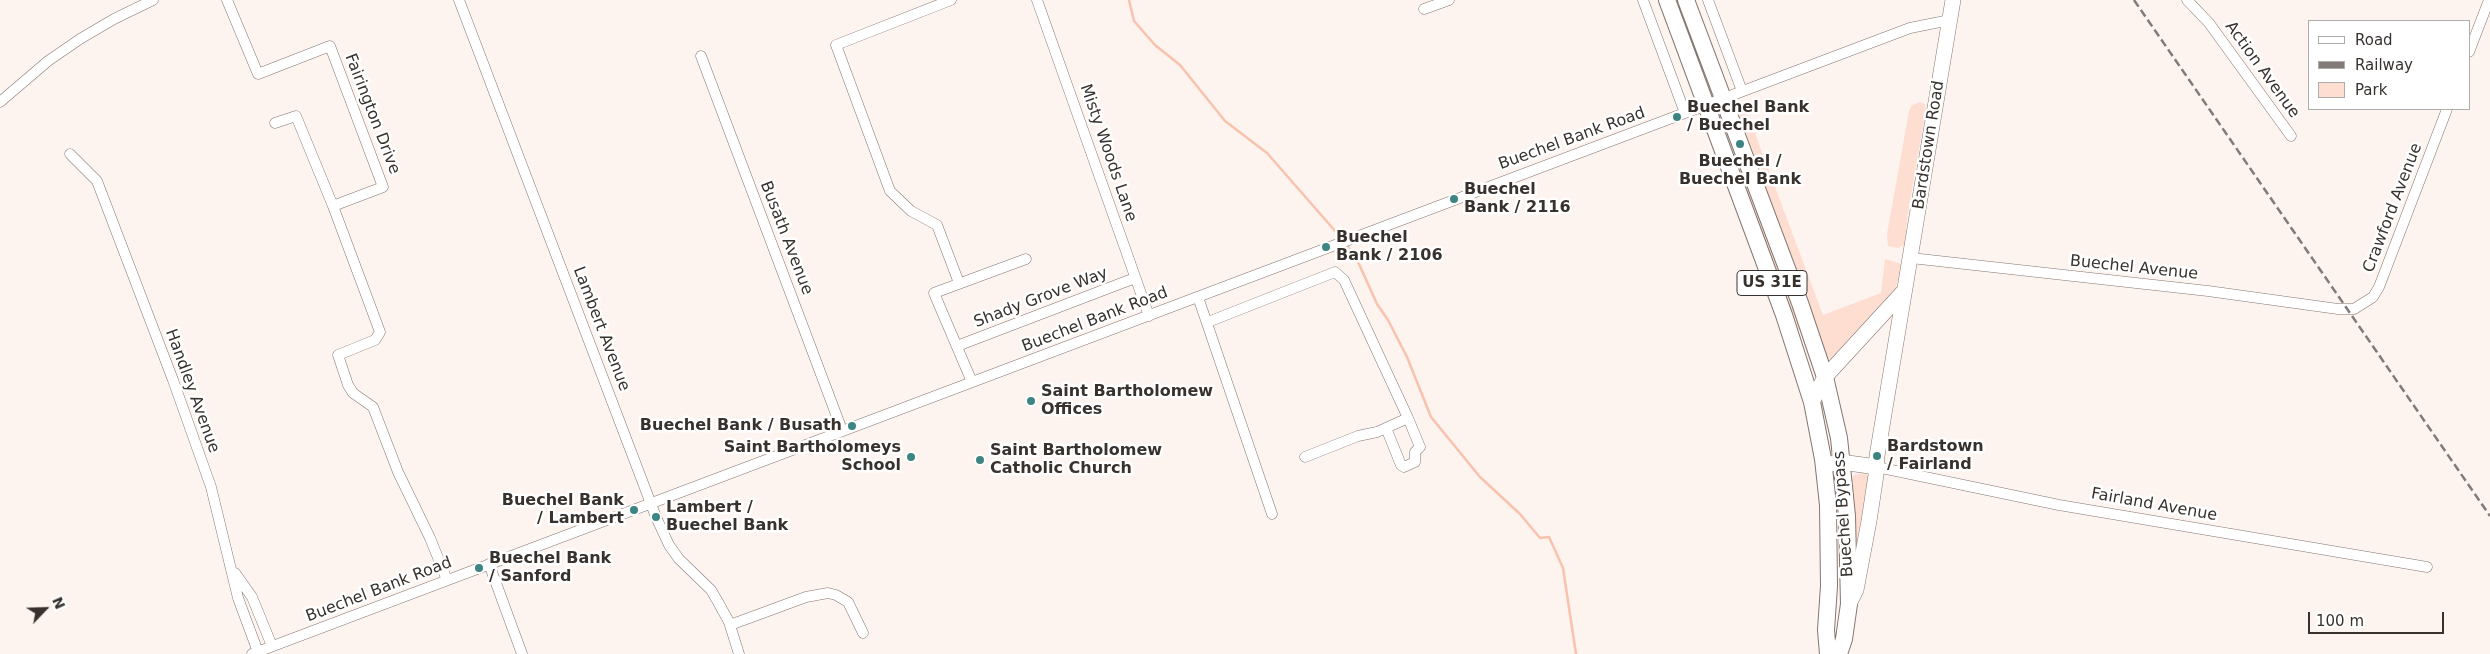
<!DOCTYPE html>
<style>
body{margin:0}
#map{position:relative;width:2490px;height:654px;overflow:hidden;background:#fdf3ef;font-family:"DejaVu Sans",sans-serif}
canvas{display:block}
.legend{position:absolute;left:2308px;top:20px;width:162px;height:90px;box-sizing:border-box;background:#fff;border:1px solid #afadac;margin:0;padding:6px 9px;list-style:none;font-size:15px;color:#38322f}
.legend li{display:flex;align-items:center;gap:10px;height:25px}
.legend b{width:25px;border:1px solid #afadac}
.north{position:absolute;left:20px;top:584px;width:50px;height:50px;-webkit-text-stroke:4px #fff;paint-order:stroke;rotate:66deg;font-size:14px;font-weight:700;line-height:20px;text-align:center;color:#38322f}
.north::after{content:'';display:block;margin:auto;width:18px;height:22px;background:#38322f;clip-path:polygon(50% 0,100% 100%,50% 72%,0 100%)}
.scale{position:absolute;left:2308px;top:612px;width:136px;height:22px;box-sizing:border-box;border:2px solid #38322f;border-top:0;padding-left:6px;font-size:15px;line-height:18px;white-space:nowrap;color:#38322f;-webkit-text-stroke:4px #fff;paint-order:stroke}
</style>
<div id="map">
<canvas width="2490" height="654"></canvas>
<ul class="legend">
<li><b style="height:6px;background:#fff"></b>Road</li>
<li><b style="height:6px;background:#827b77"></b>Railway</li>
<li><b style="height:14px;background:#feded1"></b>Park</li>
</ul>
<div class="north">N</div>
<div class="scale">100 m</div>
</div>
<script>
const c = document.querySelector('canvas').getContext('2d');
c.lineJoin = 'round';
function fill(path, color) {
  c.fillStyle = color;
  c.fill(path, 'evenodd');
}
function shape(rows) {
  const path = new Path2D();
  for (const r of rows) {
    path.moveTo(r[0], r[1]);
    for (let i = 2; i < r.length; i += 2) path.lineTo(r[i], r[i + 1]);
  }
  return path;
}
function strokePath(path, color, width, dash) {
  c.strokeStyle = color;
  c.lineWidth = width;
  c.lineCap = dash ? 'butt' : 'round';
  c.setLineDash(dash || []);
  c.stroke(path);
}
function write(font, color, halo, rows, align = 'center') {
  c.font = font + ' "DejaVu Sans",sans-serif';
  c.lineWidth = 5;
  c.setLineDash([]);
  c.textBaseline = 'middle';
  c.strokeStyle = halo;
  c.fillStyle = color;
  for (const [text, x, y, turn = 0] of rows) {
    c.save();
    c.translate(x, y);
    c.rotate((+turn || 0) * Math.PI / 180);
    c.textAlign = isNaN(turn) ? turn : align;
    if (halo) c.strokeText(text, 0, 0);
    c.fillText(text, 0, 0);
    c.restore();
  }
}
const green = shape([
 [1920,102,1925,104,1926,109,1907,218,1905,245,1898,248,1888,246,1887,234,1909,111,1912,105],
 [1739,103,1744,104,1823,315,1881,293,1885,259,1902,264,1894,293,1832,360,1826,358,1738,110],
 [1719,118,1764,228,1800,330,1795,329],
 [1863,473,1870,476,1856,553,1851,481,1854,475]
]);
const stream = shape([
 [1129,0,1134,21,1155,45,1180,65,1225,121,1267,153,1343,240],
 [1346,244,1359,264,1377,304,1388,320,1407,357,1431,417,1480,477,1520,514,1540,538,1549,537,1563,568,1576,654]
]);
const street = shape([
 [227,0,258,74,330,46,383,187,333,206,380,332,375,340,338,355,348,385,353,393,373,407,398,472,430,538,447,580],
 [459,0,656,517,669,545,679,559,711,590,718,602,729,622,739,654],
 [951,0,836,45,890,191,911,211,937,225,959,283],
 [1037,0,1149,316],
 [1643,0,1685,113],
 [1708,0,1742,91],
 [2187,0,2209,23,2291,136],
 [1424,9,1449,0],
 [2469,52,2489,0],
 [701,56,842,430],
 [0,102,48,61,80,39,114,19,153,0],
 [275,123,296,116,333,206],
 [70,154,97,181,173,380,211,487,238,598,258,652],
 [1911,258,2208,291,2338,309,2354,309,2373,297,2379,287,2447,109],
 [1198,297,1272,514],
 [1208,322,1335,272,1344,280,1408,418,1377,432,1358,436,1305,457],
 [957,346,1135,278],
 [972,382,934,293,1026,259],
 [1386,428,1401,465,1404,467,1415,462,1415,452,1420,447,1408,418],
 [1877,467,2059,505,2427,567],
 [489,564,522,654],
 [235,573,252,597,272,646],
 [730,625,806,597,828,593,836,595,848,602,863,633],
 [252,654,1910,28,1950,20]
]);
const secondary = shape([
 [1812,402,1825,377,1904,291],
 [1824,464,1848,463,1877,467],
 [1849,604,1856,590,1869,521,1876,475,1877,456,1953,0]
]);
const primary = shape([
 [1667,0,1784,315,1812,402,1823,459,1828,505,1829,586,1826,630,1828,654],
 [1686,0,1800,303,1825,377,1839,438,1847,516,1849,604,1844,639,1839,654]
]);
const rail = shape([
 [2134,0,2490,516]
]);
const markers = [
 [1677,117,5,"#3c8582"],
 [1740,144,5,"#3c8582"],
 [1454,199,5,"#3c8582"],
 [1326,247,5,"#3c8582"],
 [1031,401,5,"#3c8582"],
 [852,426,5,"#3c8582"],
 [1877,456,5,"#3c8582"],
 [911,457,5,"#3c8582"],
 [980,460,5,"#3c8582"],
 [634,510,5,"#3c8582"],
 [656,517,5,"#3c8582"],
 [479,568,5,"#3c8582"]
];
const shields = [
 [1772,283,70]
];
const shieldNames = [
 ["US 31E",1772,283]
];
const streetNames = [
 ["Action Avenue",2262,70,54],
 ["Fairington Drive",372,114,69],
 ["Buechel Bank Road",1572,139,-20],
 ["Bardstown Road",1929,145,-81],
 ["Misty Woods Lane",1108,153,71],
 ["Crawford Avenue",2393,208,-69],
 ["Busath Avenue",786,238,69],
 ["Buechel Avenue",2134,268,6],
 ["Shady Grove Way",1041,298,-21],
 ["Buechel Bank Road",1095,320,-21],
 ["Lambert Avenue",601,329,69],
 ["Handley Avenue",192,391,70],
 ["Fairland Avenue",2154,505,10],
 ["Buechel Bypass",1844,514,-94],
 ["Buechel Bank Road",379,590,-21]
];
const poiNames = [
 ["Buechel Bank",1687,108],
 ["/ Buechel",1687,126],
 ["Buechel /",1740,162,"center"],
 ["Buechel Bank",1740,180,"center"],
 ["Buechel",1464,190],
 ["Bank / 2116",1464,208],
 ["Buechel",1336,238],
 ["Bank / 2106",1336,256],
 ["Saint Bartholomew",1041,392],
 ["Offices",1041,410],
 ["Buechel Bank / Busath",842,426,"right"],
 ["Bardstown",1887,447],
 ["/ Fairland",1887,465],
 ["Saint Bartholomeys",901,448,"right"],
 ["School",901,466,"right"],
 ["Saint Bartholomew",990,451],
 ["Catholic Church",990,469],
 ["Buechel Bank",624,501,"right"],
 ["/ Lambert",624,519,"right"],
 ["Lambert /",666,508],
 ["Buechel Bank",666,526],
 ["Buechel Bank",489,559],
 ["/ Sanford",489,577]
];
fill(green, '#feded1');
strokePath(stream, '#f8c2ad', 2.5);
strokePath(street, '#847670', 11);
strokePath(secondary, '#847670', 16);
strokePath(primary, '#847670', 18);
strokePath(street, '#fff', 10);
strokePath(secondary, '#fff', 15);
strokePath(primary, '#fff', 16);
strokePath(rail, '#827b77', 2.5, [8, 4]);
for (const [x, y, r, color] of markers) {
  const dot = new Path2D();
  dot.arc(x, y, r, 0, 2 * Math.PI);
  c.fillStyle = color;
  c.fill(dot);
  strokePath(dot, '#fff', 2);
}
for (const [x, y, w] of shields) {
  const box = new Path2D();
  box.roundRect(x - w / 2, y - 12.5, w, 25, 4);
  c.fillStyle = '#fff';
  c.fill(box);
  strokePath(box, '#38322f', 1);
}
write('bold 15px', '#38322f', null, shieldNames);
write('16px', '#38322f', '#fff', streetNames);
write('bold 16px', '#38322f', '#fff', poiNames, 'left');
</script>
